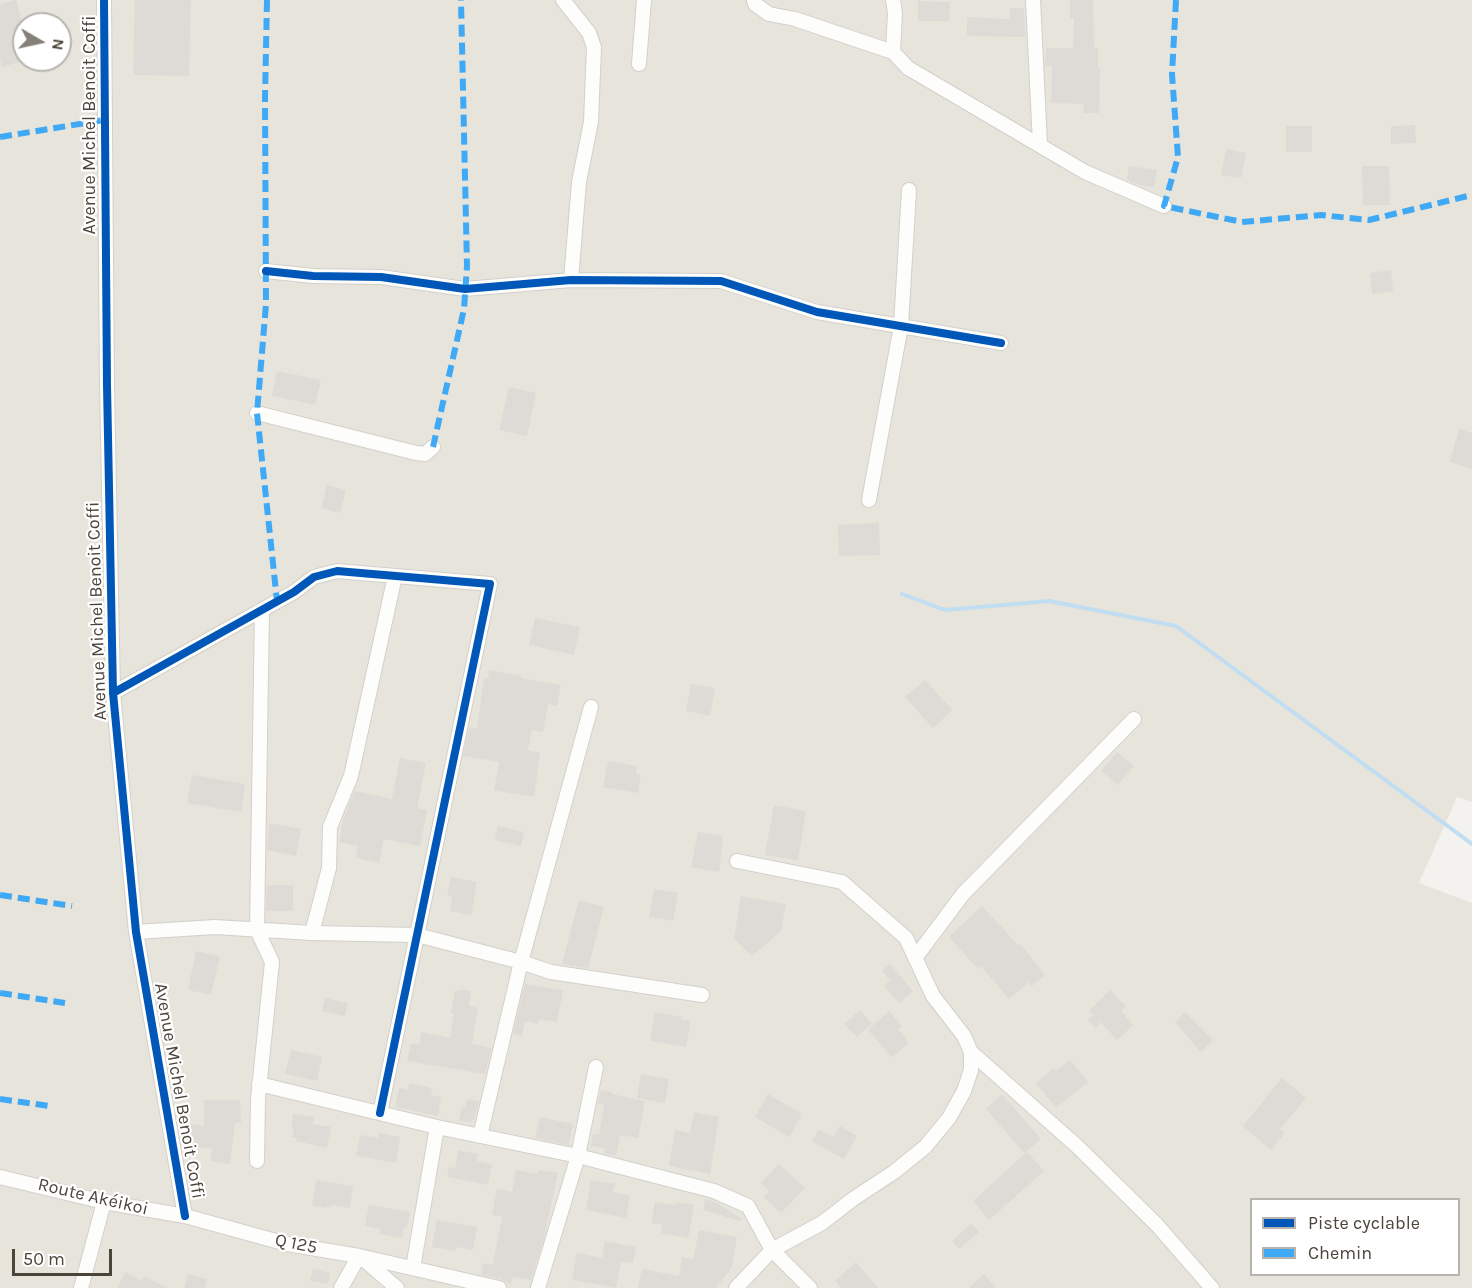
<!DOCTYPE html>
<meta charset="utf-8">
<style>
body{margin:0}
#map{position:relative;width:1472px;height:1288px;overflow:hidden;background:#f4f2ee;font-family:Karla,sans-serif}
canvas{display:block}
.legend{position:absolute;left:1250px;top:1198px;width:210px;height:78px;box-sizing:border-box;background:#fff;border:2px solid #b7b4b0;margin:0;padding:8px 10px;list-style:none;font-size:18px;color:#4b4439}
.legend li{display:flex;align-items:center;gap:12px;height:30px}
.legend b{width:30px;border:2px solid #b7b4b0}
.north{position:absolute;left:12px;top:12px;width:60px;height:60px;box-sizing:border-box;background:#fff;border:2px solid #b7b4b0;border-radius:50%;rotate:99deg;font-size:16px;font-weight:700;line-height:24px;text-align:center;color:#4b4439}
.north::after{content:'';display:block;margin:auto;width:21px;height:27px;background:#868178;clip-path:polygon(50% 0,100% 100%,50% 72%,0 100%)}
.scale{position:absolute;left:12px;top:1249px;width:100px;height:27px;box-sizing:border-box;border:3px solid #4b4439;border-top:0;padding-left:8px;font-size:18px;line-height:21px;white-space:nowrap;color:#4b4439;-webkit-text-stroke:4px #fff;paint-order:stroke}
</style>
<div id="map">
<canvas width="1472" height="1288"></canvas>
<ul class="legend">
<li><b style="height:8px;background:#0057b8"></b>Piste cyclable</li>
<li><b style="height:8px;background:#3fa9f5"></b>Chemin</li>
</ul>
<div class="north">N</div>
<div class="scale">50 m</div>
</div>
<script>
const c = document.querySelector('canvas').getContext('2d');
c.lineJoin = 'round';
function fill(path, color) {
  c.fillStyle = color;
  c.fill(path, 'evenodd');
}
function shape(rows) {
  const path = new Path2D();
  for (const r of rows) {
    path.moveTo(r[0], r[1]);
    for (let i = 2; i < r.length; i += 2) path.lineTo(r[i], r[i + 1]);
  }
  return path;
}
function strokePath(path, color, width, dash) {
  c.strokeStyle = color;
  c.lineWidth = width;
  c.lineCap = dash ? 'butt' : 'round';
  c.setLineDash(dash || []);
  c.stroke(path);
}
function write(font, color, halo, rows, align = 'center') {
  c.font = font + ' Karla,sans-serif';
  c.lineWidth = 4.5;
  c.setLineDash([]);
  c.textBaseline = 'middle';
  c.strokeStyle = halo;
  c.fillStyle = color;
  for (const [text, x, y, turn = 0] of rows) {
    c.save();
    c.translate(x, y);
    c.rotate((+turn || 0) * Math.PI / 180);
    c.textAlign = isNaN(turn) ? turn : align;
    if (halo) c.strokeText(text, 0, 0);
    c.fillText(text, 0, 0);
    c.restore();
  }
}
const residential = shape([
 [0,0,1472,0,1472,802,1457,797,1419,883,1472,903,1472,1288,0,1288],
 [24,24,60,24,60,60,24,60],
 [1252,1200,1458,1200,1458,1274,1252,1274]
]);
const stream = shape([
 [902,594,945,610,1049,601,1176,626,1472,844]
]);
const building = shape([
 [16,0,24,30,24,61,2,67,0,58,0,4],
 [135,0,191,0,189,76,133,75],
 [1070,0,1093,0,1094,49,1098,49,1098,68,1100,68,1099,113,1083,113,1084,104,1051,103,1052,66,1045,65,1046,48,1073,48,1074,18,1070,18],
 [918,1,950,2,949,21,918,21],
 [1010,8,1024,8,1025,37,967,36,967,17,1010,19],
 [1415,125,1416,143,1391,144,1391,126],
 [1286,126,1312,126,1312,152,1286,152],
 [1226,149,1246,153,1241,178,1221,175],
 [1129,166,1157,170,1154,187,1139,185,1127,180],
 [1362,166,1389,166,1390,205,1363,205],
 [1391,270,1393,291,1372,294,1370,273],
 [277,371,321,380,315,405,272,396],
 [509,387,536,393,527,436,499,430],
 [1459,429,1472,433,1472,469,1450,462],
 [327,485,346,490,340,513,321,508],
 [879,523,880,555,839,556,838,525],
 [535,618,580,627,574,655,529,645],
 [489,670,522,676,521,678,561,685,557,706,548,704,543,732,532,730,528,750,540,753,534,797,494,790,499,762,463,756,469,727,477,729,484,678,488,679],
 [925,680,952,710,933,728,905,697],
 [691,684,715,688,710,716,686,711],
 [1117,752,1134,766,1118,785,1101,771],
 [400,758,426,763,417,808,427,810,420,846,384,839,379,863,356,858,358,846,339,842,343,820,355,791,392,799],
 [608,761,637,766,636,774,641,775,638,793,603,787],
 [192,775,245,784,241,812,187,803],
 [774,805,806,811,798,860,765,855],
 [269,823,301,829,296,856,267,850],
 [498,826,524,832,521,846,495,840],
 [698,832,723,836,719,872,691,867],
 [451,877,477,882,471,915,450,911,452,897,447,896],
 [267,885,293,885,293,911,266,911],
 [654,889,678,893,673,921,649,917],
 [741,896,786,904,781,931,752,956,734,939],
 [579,900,604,907,588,968,562,964],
 [982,906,1018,945,1020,944,1045,975,1032,986,1029,982,1009,999,981,966,978,969,949,937],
 [196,951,220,956,211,995,188,990],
 [890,964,913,991,899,1003,884,986,890,980,882,971],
 [525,984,563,990,557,1022,539,1019,538,1024,525,1021,522,1036,513,1034],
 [460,989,471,991,469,1006,478,1008,472,1044,492,1048,485,1074,407,1061,411,1043,419,1045,421,1032,450,1038,454,1014,451,1014,455,990,460,991],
 [1110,990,1126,1006,1121,1011,1133,1025,1117,1040,1101,1022,1095,1028,1088,1020,1093,1015,1089,1011],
 [325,998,348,1003,345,1016,322,1011],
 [860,1010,872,1024,857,1037,844,1024],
 [889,1011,902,1026,898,1029,909,1043,892,1057,868,1030],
 [655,1012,682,1017,681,1020,691,1021,686,1047,650,1041],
 [1185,1012,1213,1040,1201,1052,1175,1022],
 [291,1050,322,1057,317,1081,285,1074],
 [1070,1060,1088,1082,1056,1108,1036,1083,1054,1068,1056,1071],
 [641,1074,669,1079,665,1103,637,1098],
 [1282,1078,1306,1098,1280,1129,1285,1133,1271,1150,1243,1126],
 [409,1083,432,1088,431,1095,441,1097,438,1116,395,1107,399,1088,408,1090],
 [601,1090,612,1092,612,1094,645,1101,638,1138,620,1135,616,1156,604,1153,605,1148,591,1146,593,1134,599,1135,604,1105,598,1104],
 [768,1094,802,1114,789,1137,755,1117],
 [1002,1094,1041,1139,1024,1153,986,1109],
 [467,1099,479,1101,474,1120,472,1120,471,1123,459,1120,462,1106,465,1107],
 [204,1100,240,1100,241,1123,235,1123,230,1164,210,1161,212,1149,188,1146,191,1124,204,1126],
 [694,1112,719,1117,710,1174,669,1166,675,1130,690,1133],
 [293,1114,314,1117,313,1124,331,1127,327,1148,296,1141,296,1137,292,1137,294,1127,291,1127],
 [540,1117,573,1124,569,1145,535,1138],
 [840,1126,857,1136,844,1159,812,1141,819,1129,833,1137],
 [379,1133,400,1137,396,1163,356,1156,360,1135,378,1138],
 [458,1150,478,1154,477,1161,492,1164,488,1185,447,1177,449,1167,455,1168],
 [1027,1152,1044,1171,989,1220,973,1201],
 [779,1164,805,1188,781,1213,764,1197,769,1191,761,1183],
 [516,1170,538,1174,538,1170,558,1173,544,1238,531,1280,512,1277,511,1284,501,1279,481,1275,483,1263,493,1265,502,1216,492,1215,497,1189,512,1192],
 [316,1180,353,1186,350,1208,332,1205,331,1207,326,1206,326,1208,312,1206],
 [591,1180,615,1184,613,1192,630,1195,626,1218,586,1210],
 [705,1199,715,1202,741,1218,740,1221,703,1210],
 [655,1202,675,1205,676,1202,694,1205,688,1238,661,1233,662,1225,651,1223],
 [369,1205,410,1212,407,1228,404,1227,402,1238,379,1234,380,1229,365,1226],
 [437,1220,477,1227,473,1250,456,1247,455,1251,432,1247],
 [971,1224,979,1232,959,1249,952,1241],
 [699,1230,737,1237,732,1267,716,1288,638,1288,642,1269,679,1276,682,1257,693,1260],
 [605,1241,636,1247,633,1263,621,1261,616,1288,572,1280,577,1253,602,1258],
 [856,1262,878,1288,841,1288,835,1281],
 [313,1269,330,1273,328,1284,310,1281],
 [126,1272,142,1281,144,1276,167,1288,117,1288],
 [188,1274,207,1279,205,1288,184,1288],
 [984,1274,996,1288,969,1288]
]);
const minor = shape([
 [104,0,107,385,113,693,136,932,185,1216],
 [563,0,589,33,594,47,591,122,579,182,571,280],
 [754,0,755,4,769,14,795,19,893,52,908,68,1085,172,1164,206],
 [1033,0,1040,144],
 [893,52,895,13,893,0],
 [639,64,644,0],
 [266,271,313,276,381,277,465,289,571,280,721,281,817,312,1001,343],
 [257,413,416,453,425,454,433,447],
 [869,500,901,326,909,190],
 [113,693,294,592,314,577,337,571,490,584,380,1113],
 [136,932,215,927,312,933,417,935,521,962,551,972,702,995],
 [312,933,329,868,330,827,351,776,395,576],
 [915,958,963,894,1134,719],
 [971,1052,1078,1147,1157,1225,1212,1288],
 [259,1084,437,1127,578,1156,714,1191,748,1206,772,1250,810,1288],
 [480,1136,521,962,591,707],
 [257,1161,258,1099,272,962,257,930,262,610],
 [0,1177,104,1202,185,1216,287,1244,359,1256,499,1288],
 [361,1257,397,1288],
 [413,1268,437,1127],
 [81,1288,104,1202],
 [341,1288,359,1256],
 [538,1288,578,1156,596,1067],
 [736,1288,772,1250,822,1223,853,1199,894,1172,925,1147,949,1118,964,1091,971,1070,971,1052,964,1036,933,996,906,938,842,882,737,861]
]);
const quiet = shape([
 [267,0,265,98,266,304,257,413,277,601],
 [1176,0,1172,74,1178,157,1164,206,1242,222,1321,215,1369,220,1472,195],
 [0,137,104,120],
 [433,447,464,309,467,266,461,0],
 [0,895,72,906],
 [0,993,65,1003],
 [0,1099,49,1106]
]);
const cycleway = shape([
 [104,0,107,385,113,693,136,932,185,1216],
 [266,271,313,276,381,277,465,289,571,280,721,281,817,312,1001,343],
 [113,693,294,592,314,577,337,571,490,584,380,1113]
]);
const streetNames = [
 ["Avenue Michel Benoit Coffi",90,125,-90],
 ["Avenue Michel Benoit Coffi",97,611,-92],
 ["Avenue Michel Benoit Coffi",179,1091,80],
 ["Route Akéikoi",93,1197,13],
 ["Q 125",296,1244,11]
];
fill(residential, '#e7e4dc');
strokePath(stream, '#c0ddf1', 4);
fill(building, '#dedbd6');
strokePath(minor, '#d2d0cb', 16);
strokePath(minor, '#fdfdfc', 14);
strokePath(quiet, '#3fa9f5', 6, [12, 6]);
strokePath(cycleway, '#0057b8', 8);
write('18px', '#4b4439', '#fff', streetNames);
</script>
